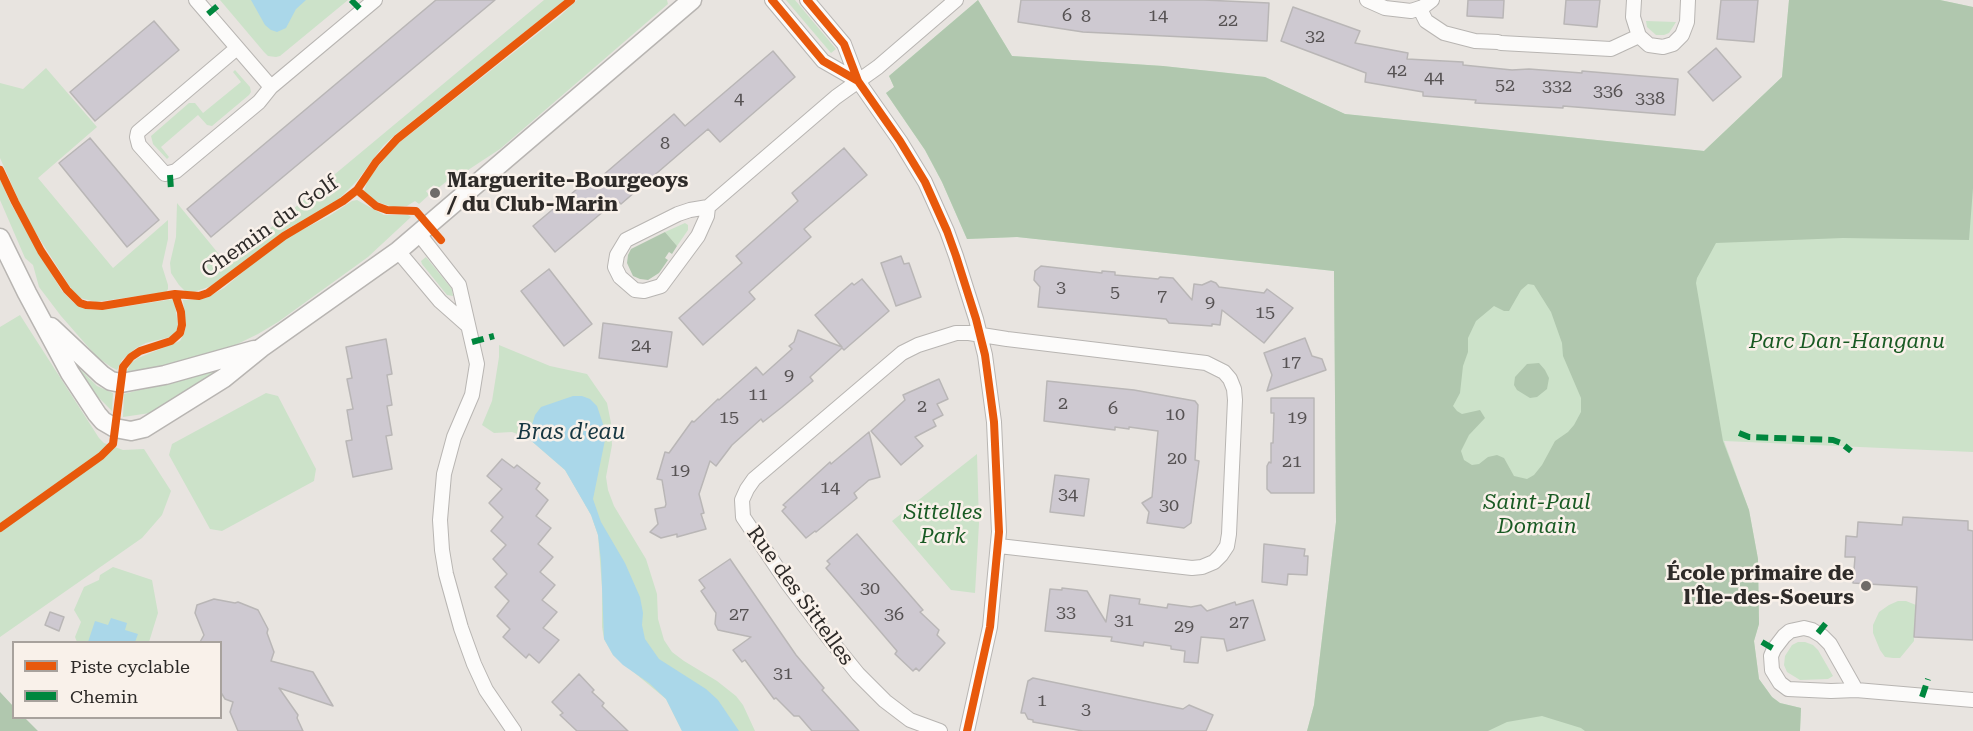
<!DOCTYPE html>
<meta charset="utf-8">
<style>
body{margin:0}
#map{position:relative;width:1973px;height:731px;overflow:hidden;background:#e8e4e0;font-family:"Roboto Serif",serif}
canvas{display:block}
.legend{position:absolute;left:12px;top:641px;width:210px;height:78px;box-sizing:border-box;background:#f9f1ea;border:2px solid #a8a29d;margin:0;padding:8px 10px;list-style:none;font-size:18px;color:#2e2b29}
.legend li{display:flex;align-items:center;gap:12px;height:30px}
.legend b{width:30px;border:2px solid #a8a29d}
</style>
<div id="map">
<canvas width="1973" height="731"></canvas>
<ul class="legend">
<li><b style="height:8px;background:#e8590c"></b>Piste cyclable</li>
<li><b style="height:8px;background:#00873e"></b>Chemin</li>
</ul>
</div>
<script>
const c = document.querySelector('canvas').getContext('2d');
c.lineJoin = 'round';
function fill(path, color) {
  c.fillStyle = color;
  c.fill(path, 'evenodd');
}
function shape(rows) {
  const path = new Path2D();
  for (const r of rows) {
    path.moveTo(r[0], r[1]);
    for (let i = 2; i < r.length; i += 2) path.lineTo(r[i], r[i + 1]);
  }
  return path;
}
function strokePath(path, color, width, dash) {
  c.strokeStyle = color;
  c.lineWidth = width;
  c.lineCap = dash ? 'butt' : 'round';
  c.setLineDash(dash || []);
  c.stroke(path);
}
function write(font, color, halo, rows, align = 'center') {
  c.font = font + ' "Roboto Serif",serif';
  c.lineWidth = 5;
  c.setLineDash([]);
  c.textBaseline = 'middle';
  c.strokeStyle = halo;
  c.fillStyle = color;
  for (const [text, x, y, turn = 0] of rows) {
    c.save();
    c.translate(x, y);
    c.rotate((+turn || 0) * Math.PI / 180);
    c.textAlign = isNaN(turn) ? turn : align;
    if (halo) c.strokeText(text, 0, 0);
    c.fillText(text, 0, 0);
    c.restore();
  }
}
const green = shape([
 [220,0,348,0,280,56,276,57,268,56,264,52],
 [544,0,565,0,396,134,383,146,357,181,336,202,287,229,214,285,194,292,185,291,179,285,171,273,170,263,176,237,177,203,227,264],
 [577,0,667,0,668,4,500,149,465,172,462,169,437,189,434,185,426,191,429,195,419,204,415,201,407,206,393,207,377,202,366,195,364,191,368,179,395,146,560,16],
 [786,0,795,0,836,49,831,53],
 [978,0,1012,56,1163,66,1265,77,1345,114,1704,151,1782,77,1789,0,1940,0,1973,7,1973,452,1724,441,1749,510,1758,559,1759,624,1754,641,1759,679,1772,697,1780,703,1801,708,1800,731,1307,731,1314,705,1336,522,1334,271,1017,237,967,239,942,182,925,150,886,93,894,87,889,76],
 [1646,21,1676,22,1669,33,1664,35,1656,35,1647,27],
 [46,68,97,127,38,178,113,268,168,220,168,239,162,266,168,285,168,289,166,292,96,302,80,298,72,290,27,219,0,158,0,83,23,89],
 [235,70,250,87,251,92,249,95,212,126,207,125,198,115,161,147,169,157,167,159,153,144,151,136,189,103,195,103,203,113,241,82,233,72],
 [0,179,10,202,38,252,62,291,74,303,91,310,103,310,174,299,178,325,176,332,170,337,146,343,136,348,122,360,117,370,111,367,97,357,61,316,39,287,33,265,25,258,0,200],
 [357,200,384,215,408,215,411,217,368,257,278,322,258,334,223,351,149,370,127,371,131,363,138,358,180,341,184,334,186,326,183,300,193,300,208,297,224,288,264,254,288,237,329,216,352,201],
 [685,223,688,225,688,230,677,246,665,232],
 [426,257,452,289,453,296,447,295,422,264,421,261],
 [20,315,99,438,104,443,123,450,144,449,171,491,162,515,142,538,0,637,0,327],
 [499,345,550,366,587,374,607,403,611,423,612,445,606,477,608,490,614,506,646,559,657,594,658,619,664,640,672,652,684,661,717,681,736,696,743,705,755,731,682,731,666,699,613,655,604,639,602,627,602,588,598,535,591,515,582,499,565,470,528,438,512,432,494,433,482,425,492,401,499,357],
 [80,369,97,386,113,393,112,411,92,391,78,370],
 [218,369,220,373,150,413,123,417,124,394],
 [266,393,278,396,316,469,314,481,222,531,210,529,169,455,172,444],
 [977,454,979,523,975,593,951,590,892,521],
 [113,567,152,580,158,613,149,642,77,642,75,637,81,622,74,610,84,587,99,580,100,575],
 [1898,601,1906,601,1916,605,1914,637,1914,641,1900,658,1893,658,1885,657,1880,650,1873,633,1873,625,1879,612,1889,605],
 [1798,642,1805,642,1813,645,1818,650,1833,676,1828,679,1800,680,1787,672,1784,665,1785,656,1792,645]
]);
const forest = shape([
 [978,0,1012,56,1163,66,1265,77,1345,114,1704,151,1782,77,1789,0,1940,0,1973,7,1973,188,1969,240,1843,238,1716,243,1697,278,1696,283,1723,441,1749,510,1758,559,1759,624,1754,641,1759,679,1772,697,1780,703,1801,708,1800,731,1585,731,1581,728,1542,716,1507,722,1488,731,1307,731,1314,705,1336,522,1334,271,1017,237,967,239,942,182,925,150,886,93,894,87,889,76],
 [1528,284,1534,285,1551,312,1562,343,1563,356,1581,398,1581,412,1574,425,1568,432,1555,441,1542,465,1534,475,1527,479,1514,476,1504,458,1497,455,1488,457,1479,464,1472,465,1464,460,1461,451,1469,435,1485,418,1480,410,1462,414,1457,411,1453,406,1460,393,1463,366,1468,352,1468,338,1476,321,1494,306,1504,311,1509,311,1521,290],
 [665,232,677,246,672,254,669,252,665,258,668,260,659,273,648,280,640,279,633,276,627,263,628,255,631,249],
 [1539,363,1545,370,1549,378,1547,389,1537,397,1530,398,1517,390,1514,385,1515,377,1527,364],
 [0,692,13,706,14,718,25,718,38,731,0,731]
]);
const water = shape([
 [251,0,306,0,296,9,286,28,277,32,271,30,265,25],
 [573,396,582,396,590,399,597,406,603,424,605,440,593,499,601,522,625,563,640,597,643,613,642,625,645,639,659,659,706,689,718,700,739,731,682,731,666,699,649,683,623,665,613,655,604,639,601,561,598,535,591,515,565,470,528,438,535,415,541,407],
 [111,618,127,623,125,630,138,634,135,642,88,642,95,621,108,625]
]);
const building = shape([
 [436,0,495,0,211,237,187,209,436,0],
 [1021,0,1204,0,1269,3,1267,41,1083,32,1018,22,1021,0],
 [1468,0,1504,0,1503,18,1467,16,1468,0],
 [1566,0,1600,0,1597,27,1564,24,1566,0],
 [1721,0,1758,0,1754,42,1717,39,1721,0],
 [1293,7,1360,31,1355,43,1408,53,1407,59,1463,62,1463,65,1512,70,1529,69,1582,73,1582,71,1678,79,1675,115,1563,106,1563,108,1475,103,1476,100,1423,96,1423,92,1365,82,1366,73,1281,41,1293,7],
 [154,21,179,50,95,121,70,92,154,21],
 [1716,48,1741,77,1713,101,1688,72,1716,48],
 [773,51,795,77,720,142,708,129,621,204,617,200,555,252,533,226,583,184,587,189,674,114,685,126,773,51],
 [90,138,159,220,127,247,59,163,90,138],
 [844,148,867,175,804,229,811,237,749,292,755,299,703,345,679,318,742,263,736,256,798,201,792,193,844,148],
 [901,256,904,264,909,263,921,297,896,306,881,263,901,256],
 [1041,266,1102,273,1102,271,1115,272,1115,275,1158,279,1160,277,1173,278,1192,300,1194,284,1202,285,1211,281,1216,283,1219,287,1264,293,1267,289,1293,308,1264,343,1222,310,1220,325,1212,324,1212,326,1169,323,1166,319,1038,307,1040,287,1034,280,1035,271,1041,266],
 [549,269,592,324,564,346,521,291,549,269],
 [862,279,889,311,844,350,842,348,810,377,813,381,782,407,763,422,761,419,732,445,716,466,710,461,699,494,704,513,701,514,706,529,677,537,677,534,661,538,650,532,658,524,655,509,665,507,666,504,662,480,657,479,665,452,669,453,692,421,694,422,718,399,719,400,756,367,763,375,792,349,789,346,794,342,798,330,842,347,815,315,852,283,854,285,862,279],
 [603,323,672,332,667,367,599,358,603,323],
 [1305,338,1312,356,1322,359,1326,370,1267,391,1272,375,1264,353,1305,338],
 [386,339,392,374,387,375,392,405,387,406,392,435,386,436,392,469,353,477,346,441,352,440,347,410,353,409,347,379,352,378,346,347,386,339],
 [939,379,948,399,937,404,943,415,933,420,936,426,915,437,923,446,901,465,871,431,905,400,903,395,939,379],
 [1047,381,1134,390,1195,401,1198,405,1195,460,1199,461,1191,523,1184,528,1147,523,1149,512,1142,503,1152,497,1158,431,1129,427,1129,429,1115,427,1115,430,1044,421,1047,381],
 [1271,398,1314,398,1314,493,1271,493,1267,489,1267,466,1269,462,1271,463,1271,443,1273,443,1274,413,1271,413,1271,398],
 [869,432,880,477,869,480,854,493,857,498,816,532,815,531,806,538,782,511,786,507,783,505,830,462,831,464,869,432],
 [502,459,514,468,517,465,540,483,536,489,548,500,536,516,551,528,538,544,553,557,540,572,555,585,542,600,557,612,543,628,559,640,539,663,529,654,526,658,503,637,510,629,497,616,509,601,495,587,507,574,493,559,506,545,491,531,503,517,489,503,502,489,487,476,502,459],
 [1055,475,1089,479,1084,516,1050,512,1055,475],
 [1903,517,1968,521,1968,530,1973,531,1973,640,1914,637,1917,587,1853,583,1855,557,1845,557,1846,536,1857,537,1858,522,1902,525,1903,517],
 [857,534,923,610,920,612,939,630,937,635,945,643,919,671,916,668,913,671,895,654,897,651,826,568,830,564,827,561,857,534],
 [1264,544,1305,549,1304,556,1308,556,1307,575,1288,574,1287,585,1262,582,1264,544],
 [730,559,796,655,824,688,822,690,859,731,812,731,799,716,794,716,776,698,774,699,745,660,742,662,733,650,751,637,718,630,715,624,716,613,701,591,705,588,699,580,730,559],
 [1062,588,1087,591,1106,622,1110,595,1140,599,1139,604,1167,608,1168,604,1191,607,1201,605,1207,611,1235,602,1236,605,1253,600,1265,640,1227,651,1224,639,1201,637,1198,663,1184,662,1185,651,1171,649,1171,646,1144,642,1143,646,1111,641,1112,637,1045,631,1050,589,1062,590,1062,588],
 [214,599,235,603,238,602,258,610,268,629,267,633,274,652,271,661,313,672,333,706,279,688,298,715,297,718,303,731,238,731,230,712,233,702,225,699,220,691,220,642,200,642,204,635,195,613,197,605,214,599],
 [50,612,64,617,59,631,45,625,50,612],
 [579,674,594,690,592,692,604,703,602,706,628,731,577,731,560,715,563,713,552,702,579,674],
 [1033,678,1183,709,1189,705,1213,715,1206,731,1083,731,1033,722,1033,720,1028,719,1025,713,1021,713,1028,681,1033,678]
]);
const minor = shape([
 [196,0,271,87],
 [772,0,823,61,858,81],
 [807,0,844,44,858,81,900,141,925,182,947,231,956,256,976,319,985,355,994,422,999,532,990,627,967,731],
 [1367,0,1385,8,1411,11,1423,7,1432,0],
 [1634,0,1633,17,1639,36,1649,45,1663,47,1673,44,1682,35,1687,22,1688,0],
 [1420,9,1426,21,1444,33,1475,41,1498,42],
 [1501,43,1611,49,1639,36],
 [237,48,138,132,137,137,139,145,165,174,176,171,259,102,271,87,375,0],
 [708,207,707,216,698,236,661,286,644,291,635,290,620,277,615,267,617,255,626,240,678,214,690,210,708,207,836,97,878,67,956,0],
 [419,234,459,285,477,364,472,395,454,437,444,474,440,520,442,550,446,574,461,628,474,664,486,690,514,731],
 [398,251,440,301,466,324],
 [1856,690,1830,644,1822,636,1812,630,1804,628,1790,631,1784,636,1774,649,1771,656,1772,670,1780,683,1788,689,1831,691,1856,690,1973,700],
 [940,731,910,720,885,701,858,674,828,637,788,584,743,517,742,500,747,489,754,479,902,353,918,345,956,333,969,333,1007,339,1206,363,1224,372,1230,379,1234,389,1235,400,1229,534,1227,546,1221,555,1214,562,1202,567,1192,568,999,546]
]);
const tertiary = shape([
 [0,238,27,293,70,373,97,414,103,421,115,428,131,431,144,428,224,378,261,348,398,251,692,0],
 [51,327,102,375,111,381,121,383,165,375,254,350]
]);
const quiet = shape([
 [351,0,362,11],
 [208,14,220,4],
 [170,175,171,190],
 [472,342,494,336],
 [1739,433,1749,437,1833,440,1841,443,1851,451],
 [1818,633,1827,622],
 [1762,642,1774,649],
 [1922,697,1928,679]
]);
const cycleway = shape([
 [772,0,823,61,858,81],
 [807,0,844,44,858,81,900,141,925,182,947,231,956,256,976,319,985,355,994,422,999,532,990,627,967,731],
 [0,170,15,202,41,251,67,290,80,303,86,305,102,306,175,294,199,296,208,293,284,236,343,201,357,190,376,162,397,139,571,0],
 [357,190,376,206,387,210,416,211,441,240],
 [0,528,101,456,113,444,123,367,131,357,140,351,171,341,180,333,182,325,181,312,175,294]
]);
const markers = [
 [435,193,6,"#6f6c69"],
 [1866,586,6,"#6f6c69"]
];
const numberNames = [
 ["6",1067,16],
 ["14",1158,16],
 ["8",1086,17],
 ["22",1228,21],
 ["32",1315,37],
 ["42",1397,71],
 ["44",1434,78],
 ["52",1505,86],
 ["332",1557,87],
 ["336",1608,92],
 ["4",739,99],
 ["338",1650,99],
 ["8",665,144],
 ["3",1061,288],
 ["5",1115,293],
 ["7",1162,297],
 ["9",1210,303],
 ["15",1265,313],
 ["24",641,346],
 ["17",1291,363],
 ["9",789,376],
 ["11",758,395],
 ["2",1063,404],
 ["2",922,407],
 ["6",1113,409],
 ["10",1175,415],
 ["15",729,418],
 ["19",1297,418],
 ["20",1177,459],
 ["21",1292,462],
 ["19",680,471],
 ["14",830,488],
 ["34",1068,495],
 ["30",1169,506],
 ["30",870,589],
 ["33",1066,613],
 ["27",739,615],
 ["36",894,615],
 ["31",1124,621],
 ["27",1239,623],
 ["29",1184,627],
 ["31",783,674],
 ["1",1042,701],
 ["3",1086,710]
];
const poiNames = [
 ["Marguerite-Bourgeoys",447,181],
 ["/ du Club-Marin",447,205],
 ["École primaire de",1854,574,"right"],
 ["l'Île-des-Soeurs",1854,598,"right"]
];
const streetNames = [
 ["Chemin du Golf",270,227,-35],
 ["Rue des Sittelles",800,596,54]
];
const parkNames = [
 ["Parc Dan-Hanganu",1847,342],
 ["Saint-Paul",1537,503],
 ["Domain",1537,527],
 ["Sittelles",943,513],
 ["Park",943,537]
];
const waterNames = [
 ["Bras d'eau",571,433]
];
fill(green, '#cce2c9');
fill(forest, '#b0c7ae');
fill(water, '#aad7e9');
fill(building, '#cec9d1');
strokePath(building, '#b9b6b6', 1.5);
strokePath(minor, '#b8b5b2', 16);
strokePath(tertiary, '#b8b5b2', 21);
strokePath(minor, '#fcfbfa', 14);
strokePath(tertiary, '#fcfbfa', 18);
strokePath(quiet, '#00873e', 6, [12, 6]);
strokePath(cycleway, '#e8590c', 8);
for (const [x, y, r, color] of markers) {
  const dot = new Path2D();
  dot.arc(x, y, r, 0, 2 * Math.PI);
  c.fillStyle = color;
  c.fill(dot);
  strokePath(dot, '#f9f1ea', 2);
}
write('18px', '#565253', null, numberNames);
write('bold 21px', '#2e2b29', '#f9f1ea', poiNames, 'left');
write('21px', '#2e2b29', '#f9f1ea', streetNames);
write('italic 21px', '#195a23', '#f9f1ea', parkNames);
write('italic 22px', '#173742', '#f9f1ea', waterNames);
</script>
